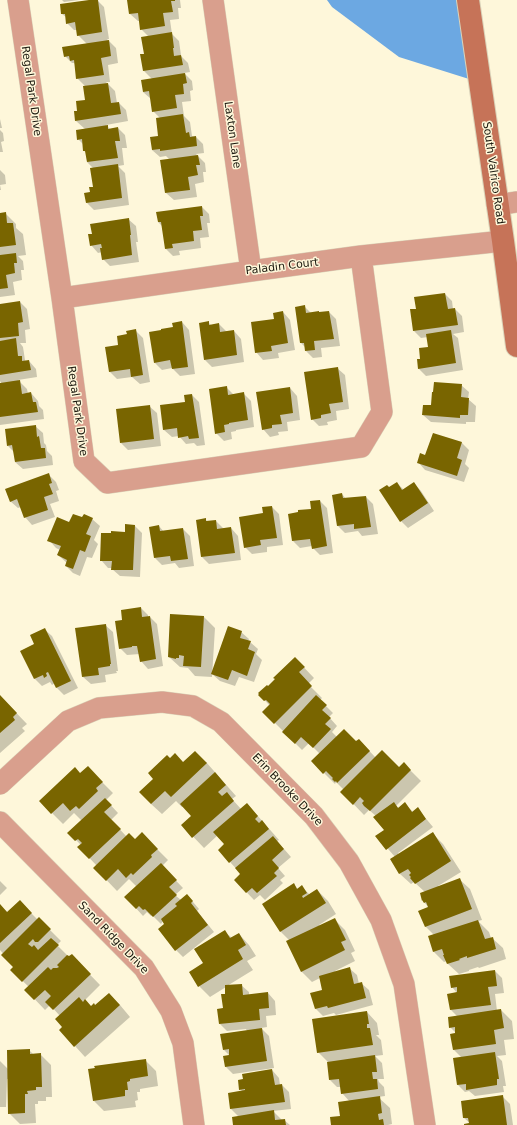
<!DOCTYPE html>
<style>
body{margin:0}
canvas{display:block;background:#fef7da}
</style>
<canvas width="517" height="1125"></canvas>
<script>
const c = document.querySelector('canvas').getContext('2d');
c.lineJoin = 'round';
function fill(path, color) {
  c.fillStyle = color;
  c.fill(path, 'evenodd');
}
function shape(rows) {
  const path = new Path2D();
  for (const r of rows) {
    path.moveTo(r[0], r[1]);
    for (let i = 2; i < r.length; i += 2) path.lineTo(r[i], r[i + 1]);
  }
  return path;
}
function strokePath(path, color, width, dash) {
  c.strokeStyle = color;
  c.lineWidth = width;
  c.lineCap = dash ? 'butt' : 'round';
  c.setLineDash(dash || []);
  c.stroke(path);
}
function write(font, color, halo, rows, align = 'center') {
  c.font = font + ' "DejaVu Sans",sans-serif';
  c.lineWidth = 3;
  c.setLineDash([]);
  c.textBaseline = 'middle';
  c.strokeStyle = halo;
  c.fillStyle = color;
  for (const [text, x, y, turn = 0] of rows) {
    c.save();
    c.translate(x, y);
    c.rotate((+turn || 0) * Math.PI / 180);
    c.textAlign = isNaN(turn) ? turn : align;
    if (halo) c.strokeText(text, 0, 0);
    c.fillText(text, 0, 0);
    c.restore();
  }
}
const water = shape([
 [327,0,458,0,469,79,399,57,332,7]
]);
const shadow = shape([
 [62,0,79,0,64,2],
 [97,0,104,7,109,39,107,39,116,48,118,63,108,65,110,82,106,82,115,91,117,103,119,103,126,110,128,121,106,125,110,129,118,128,125,135,127,148,122,148,124,165,118,166,125,173,129,205,94,210,87,203,94,188,94,169,87,162,86,152,84,151,83,144,78,139,85,129,76,121,75,112,78,112,86,100,86,87,77,78,75,64,74,63,72,63,65,56,87,44,78,35,77,30,74,30,67,23,66,17,62,14],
 [128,0,180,0,181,8,178,8,179,19,170,20,172,34,179,41,181,55,180,55,188,63,190,72,184,73,192,81,193,90,190,91,191,101,182,102,184,116,190,122,192,136,196,137,203,144,204,153,196,154,205,163,206,172,203,172,204,182,195,184,197,197,174,200,166,193,162,161,170,160,166,156,160,157,152,150,159,136,160,118,153,111,151,99,143,92,152,79,144,71,145,55,149,37,141,29,140,21,138,21,130,14],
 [0,119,2,128,0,128],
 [0,130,3,133,4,141,1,142,3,152,0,152],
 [0,170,5,175,6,184,0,185,1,190,0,190],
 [202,207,209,214,210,223,207,223,209,237,200,238,201,248,179,251,180,255,173,256,166,249,162,226,158,222],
 [5,213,16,224,16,228,23,234,26,255,18,256,23,261,24,270,21,270,22,280,13,282,15,295,0,297,0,214],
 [128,219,136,226,138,242,136,242,139,262,110,266,103,259,102,252,98,253,91,245],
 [445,294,452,301,453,309,455,309,462,316,464,332,453,334,458,338,463,370,426,376,419,369,421,359,429,348,428,337,421,338,414,331,417,309],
 [20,302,27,309,30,329,25,330,26,343,20,343,23,347,25,360,26,362,29,361,36,369,37,377,18,380,27,389,28,394,31,393,38,401,39,406,43,410,44,419,0,425,0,384,2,384,0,381,0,305],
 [304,306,311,313,329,312,336,319,340,346,321,348,322,357,313,358,306,351,306,348,301,343],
 [283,312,290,320,295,350,278,353,279,358,263,360,256,352,275,319],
 [182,322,189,330,195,374,180,376,172,368,162,370,155,363,174,328],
 [208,322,211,325,219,324,226,331,234,331,241,339,244,362,212,367,205,360],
 [136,331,143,338,150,382,140,384,132,377,117,379,109,371,119,346,128,335],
 [337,368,345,375,349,409,336,411,337,420,327,422,328,425,319,426,312,419],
 [461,385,469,392,468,399,476,406,475,422,466,422,466,424,431,422,423,415,432,407],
 [226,387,234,395,243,393,251,401,254,427,236,430,236,431,231,432,232,439,224,441,216,433],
 [290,388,297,396,300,420,287,422,288,431,278,432,279,435,270,437,263,429],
 [192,395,199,402,205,445,197,446,194,443,186,444,179,436,172,437,164,430,161,406,186,402],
 [149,406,157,413,161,446,128,450,121,443],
 [35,426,43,433,44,443,46,445,47,451,52,456,53,465,23,469,15,462,14,452,8,446],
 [433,434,462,443,469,450,465,464,469,468,464,482,425,470,418,462,426,456],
 [49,475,56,482,59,490,56,491,59,501,50,504,55,517,32,525,25,517,21,507,18,508,10,501],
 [397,483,404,490,414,483,421,491,434,511,408,528,401,521,389,488],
 [342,494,346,499,366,497,373,504,378,534,362,536,358,531,345,533,338,526,333,496],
 [320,501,327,508,333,553,320,555,313,548,312,546,300,548,293,541,289,515,312,509],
 [272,507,279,514,283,545,267,547,267,552,252,554,245,547,264,513],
 [83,519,92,519,100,526,94,540,98,544,92,558,87,557,80,576,73,573,66,566,67,563,58,555,60,550,56,548,49,540,70,523],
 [205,519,208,522,216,521,223,528,231,528,238,536,241,560,209,564,202,557],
 [135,526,142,533,140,577,120,576,112,569,112,568,108,568,101,560,126,533],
 [159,526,164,532,183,529,190,536,194,566,179,568,175,563,162,565,155,558],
 [141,608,148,615,148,617,150,617,157,624,163,666,148,669,141,661,140,654,127,655,120,648,124,621],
 [204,617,215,628,212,677,195,676,188,668,180,667,169,657],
 [105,625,113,632,118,671,116,671,117,673,105,675,106,682,91,684,83,677],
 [44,629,52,636,78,688,64,695,57,688,55,683,52,685,50,682,42,686,35,679,21,652,35,645],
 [241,632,249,639,248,641,250,642,258,649,256,654,262,660,254,682,239,677,235,686,220,681,212,674],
 [295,658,314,678,308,684,322,698,320,700,333,713,329,717,337,726,332,732,337,737,356,742,359,740,376,758,399,768,404,764,421,781,396,806,399,808,405,804,413,812,418,809,433,827,398,853,399,855,433,834,443,844,461,872,438,886,439,887,459,879,470,889,482,920,478,921,489,932,491,938,492,938,503,948,506,959,479,968,478,967,469,970,469,971,459,974,448,964,447,961,444,962,434,952,434,935,426,927,420,912,429,908,424,902,425,892,414,882,411,884,400,874,392,859,395,857,377,836,385,830,376,816,369,810,364,815,342,792,344,790,336,782,335,784,312,761,320,754,309,743,302,750,264,712,270,706,260,695],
 [0,696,27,724,22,728,25,731,0,753],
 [170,759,183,763,206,762,236,796,232,799,241,809,257,815,279,840,277,841,291,857,278,868,285,876,280,880,283,883,265,900,260,895,254,900,235,880,241,874,219,850,226,844,218,835,204,848,183,826,193,816,183,806,182,807,176,801,162,814,151,804,155,779],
 [80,774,98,778,113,793,106,800,118,813,111,820,127,837,135,841,142,834,168,860,162,866,183,888,175,895,181,900,187,895,199,909,197,911,214,932,183,957,176,950,166,924,163,921,161,924,152,915,151,916,147,912,143,916,126,897,137,887,129,879,117,891,95,868,97,866,79,847,81,845,69,833,82,821,74,813,63,824,40,801],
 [0,881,7,888,0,895],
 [294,885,298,889,302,887,310,895,317,890,328,901,336,914,319,925,320,926,334,919,345,930,355,951,351,953,355,961,335,971,335,972,349,968,357,975,359,984,361,983,369,990,373,1005,336,1015,334,1013,323,1016,316,1009,311,994,324,990,320,978,312,982,301,971,290,941,281,932,263,904],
 [20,902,38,920,39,919,61,941,57,945,69,957,72,956,100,985,85,1000,91,1007,120,1005,130,1017,85,1057,75,1046,63,1027,60,1016,50,1005,45,1010,26,990,29,987,11,970,15,967,0,950,0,905,8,913],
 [225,932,232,938,239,934,249,945,256,956,247,961,253,970,227,986,241,985,249,992,249,995,268,993,275,1001,276,1015,266,1016,267,1027,261,1028,269,1036,274,1068,233,1074,226,1067,230,1056,224,1050,247,1031,246,1029,227,1031,220,1024,226,995,226,987,210,997,199,986,204,963],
 [495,971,502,978,504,993,495,994,497,1011,501,1010,512,1021,514,1039,504,1040,506,1055,497,1056,502,1061,506,1086,503,1086,504,1092,475,1096,469,1091,465,1092,458,1085,462,1058,454,1050,457,1034,450,1027,457,1016,451,1010,457,993,452,987],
 [367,1012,377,1023,379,1035,376,1035,381,1040,383,1055,375,1056,382,1063,384,1079,378,1079,379,1082,384,1087,385,1096,378,1097,390,1108,392,1124,388,1125,332,1125,341,1117,350,1102,342,1093,341,1087,337,1087,330,1080,328,1062,318,1052],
 [29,1050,33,1054,40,1054,51,1065,52,1097,46,1097,46,1101,38,1101,38,1104,35,1104,36,1123,20,1124,9,1113,9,1079,7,1079,6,1107,0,1107,0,1061,8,1069],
 [145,1060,156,1071,158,1086,140,1089,140,1092,137,1092,138,1100,135,1101,136,1107,104,1111,94,1101],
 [272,1070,279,1078,280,1085,282,1085,289,1092,291,1109,273,1111,282,1120,284,1120,290,1125,234,1125,239,1117,231,1109,229,1094,243,1092,240,1089],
 [502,1096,510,1104,513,1125,465,1125,471,1124,464,1118]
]);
const building = shape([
 [89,0,98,0,102,32,77,36,75,22,66,24,65,14,61,14,60,4],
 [127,0,175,0,175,1,171,1,173,12,163,13,165,26,140,30,138,13,129,14],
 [172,32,174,48,173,48,174,56,181,55,183,65,143,71,140,54,144,54,141,37],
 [109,40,111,56,101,58,104,75,76,79,74,60,70,61,69,56,64,57,62,47],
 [185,73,187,83,183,84,184,94,175,95,177,108,152,112,149,91,143,92,141,80],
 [108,83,111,103,119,102,121,114,75,121,74,111,77,111,76,101,85,100,83,86],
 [183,114,186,133,189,132,190,137,196,136,197,146,160,151,160,149,152,150,150,137,158,136,156,118],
 [108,125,108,129,118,127,120,141,115,141,118,158,87,162,85,151,83,151,82,139,77,140,76,130],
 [198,155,200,165,196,165,198,175,188,177,190,190,165,193,160,160],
 [118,164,122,198,86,203,84,193,90,192,89,187,93,187,90,168],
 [202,206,203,216,200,216,202,230,193,231,194,241,172,244,173,248,165,249,161,222,158,222,156,212],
 [6,212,7,223,13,223,16,245,0,247,0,213],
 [129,218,131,235,130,235,132,255,102,260,100,248,102,248,101,244,90,246,88,234,92,234,90,224],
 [16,253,17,263,14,263,15,273,6,275,8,288,0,289,0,255],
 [445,293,448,309,455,308,458,325,413,331,410,309,416,309,414,297],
 [20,301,23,322,18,323,19,336,0,338,0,304],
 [305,305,306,313,319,311,319,312,329,311,334,339,314,341,315,350,305,351,304,343,300,343,295,307],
 [283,311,288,343,271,346,272,351,255,353,251,322,274,319,273,313],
 [182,321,188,367,172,369,170,360,154,363,149,332,161,330,161,329,173,327,172,323],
 [209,321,209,325,219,323,220,332,234,330,237,355,204,360,199,323],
 [136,329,143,375,131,377,130,369,109,372,105,347,118,345,117,336,127,334,126,331],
 [451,330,456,363,418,369,417,359,420,359,419,348,428,347,426,334],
 [16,338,18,356,22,356,22,361,29,360,31,370,0,375,0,341],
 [338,367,343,402,329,404,331,413,321,415,321,418,311,420,304,372],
 [20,380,22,394,31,392,33,402,36,402,38,412,0,417,0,383],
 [434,382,462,384,461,397,469,398,468,415,460,415,460,418,422,415,423,405,431,405,432,392,433,392],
 [227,386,228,395,244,392,248,420,229,423,229,424,224,425,225,432,215,434,209,389],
 [290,387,293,413,280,415,282,424,272,425,272,428,262,430,256,392],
 [192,394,199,438,189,439,188,436,178,438,177,428,163,430,160,405,185,402,184,395],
 [150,405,154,439,120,443,116,409],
 [36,425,37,437,39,436,41,448,45,448,46,458,15,462,12,445,7,446,5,429],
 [433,433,462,442,457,458,462,460,457,476,417,463,420,453,425,455],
 [49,473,52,483,49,484,53,494,44,497,48,510,24,518,17,499,10,502,5,489],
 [397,482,402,490,414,482,428,503,400,522,379,490,387,485,389,487],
 [342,493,343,498,366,496,371,527,354,529,354,524,337,526,332,495],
 [320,500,327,546,312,549,310,539,292,541,288,514,298,512,298,510,311,509,310,501],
 [272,506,277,538,260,540,261,545,244,548,239,517,263,513,262,507],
 [73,514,82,517,84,514,93,518,86,534,91,536,85,552,80,550,73,569,65,566,67,560,57,555,61,546,47,541,57,517,69,522],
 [206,518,206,521,216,520,217,529,231,527,235,553,201,557,196,520],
 [125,524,135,525,133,570,111,570,112,561,100,561,101,533,111,533,111,531,125,532],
 [159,525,160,531,183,528,188,559,171,561,170,556,154,558,149,527],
 [141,607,142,617,150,616,156,659,140,662,137,646,132,646,132,647,119,649,115,621,122,620,121,610],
 [170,614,204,616,201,667,183,666,184,656,179,655,179,658,176,658,176,659,168,657],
 [106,624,111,664,110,664,110,666,98,668,99,675,82,677,75,628],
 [228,626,242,631,240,638,251,641,248,649,255,652,247,676,232,670,228,680,211,674],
 [45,628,71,681,56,688,48,672,46,673,47,676,44,678,43,675,34,679,20,651,34,644,30,635],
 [295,657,305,667,299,672,312,686,274,724,262,712,270,704,266,700,264,701,258,695,259,694,258,693,267,685,268,686,275,679,273,678],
 [0,695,17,713,13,717,15,720,0,733],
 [316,695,327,705,322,710,331,718,325,724,331,729,313,748,301,737,295,744,282,732],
 [344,729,356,741,359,739,370,751,337,783,336,781,335,782,332,779,333,778,326,771,323,774,311,761],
 [382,750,399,767,404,762,411,770,370,811,364,806,362,803,364,801,360,797,353,805,340,792],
 [195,751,207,763,171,797,165,791,151,804,139,792,153,779,148,773,167,755,170,758,175,753,183,762],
 [88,766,103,782,96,788,98,791,79,809,76,806,70,811,63,803,51,814,39,801,75,767,80,773],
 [215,772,226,785,218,792,222,796,227,792,234,801,192,838,181,825,191,816,180,804],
 [105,798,112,805,104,812,121,829,89,859,77,847,82,843,78,839,75,841,67,833],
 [394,802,398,808,405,802,412,812,418,807,426,819,386,850,375,836,384,830,373,817],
 [247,803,258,816,255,819,259,823,262,820,269,829,229,863,218,850,224,844,213,832],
 [142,832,158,849,151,855,152,857,133,875,131,873,126,878,118,869,106,881,93,868,129,833,135,839],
 [433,832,451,861,415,884,410,878,411,877,409,875,411,873,408,869,399,874,390,859],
 [273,836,284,849,272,860,279,868,274,873,277,876,257,893,252,888,246,893,234,880,240,874,235,868],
 [161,863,177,880,169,887,177,895,153,917,145,909,143,910,139,906,136,909,124,897],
 [460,878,472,909,425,927,418,911,428,907,426,902,424,903,422,900,422,901,420,893],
 [294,883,297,889,302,885,307,893,302,896,303,898,317,889,326,903,280,932,262,904],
 [187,894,193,901,191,903,208,925,175,951,158,929,164,924,161,919,177,906,175,904],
 [20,900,32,913,0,943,0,904,7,912],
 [39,917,51,929,38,942,35,942,33,939,28,944,32,947,34,945,38,950,51,938,59,945,22,982,10,970,13,967,1,955],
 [335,918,346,940,341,942,345,950,301,972,286,941],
 [478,920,485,939,493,937,496,949,467,958,467,956,459,959,460,960,447,964,443,955,444,955,442,949,433,952,428,936],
 [225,930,230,938,239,933,246,945,238,950,243,959,198,987,189,972,203,963,194,949],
 [72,954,91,974,53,1010,45,1002,51,996,45,990,34,1000,24,990,48,967,51,970,53,968,57,968,59,967,57,965,67,955,69,956],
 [350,967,354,984,362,982,366,998,328,1008,327,1006,315,1009,310,993,322,990,319,976],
 [495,970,497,986,488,987,491,1005,450,1010,447,994,457,992,457,987,451,988,449,976],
 [242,984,243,995,268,992,269,1008,259,1009,260,1020,219,1024,217,1009,223,1008,221,994,225,994,225,985],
 [109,993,120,1005,74,1047,59,1030,62,1027,55,1019,79,997,83,1002,85,999,91,1006,94,1003,95,1005],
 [501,1009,504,1028,494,1030,496,1044,453,1050,450,1034,455,1033,455,1027,449,1028,448,1017],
 [367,1011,369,1024,367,1024,367,1028,370,1028,373,1045,317,1053,312,1019],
 [262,1028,267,1061,225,1067,223,1056,229,1055,229,1049,223,1050,220,1034],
 [30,1049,30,1054,41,1053,42,1087,36,1087,36,1090,27,1091,28,1094,25,1094,25,1113,8,1114,7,1050],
 [495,1052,499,1079,497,1079,497,1085,466,1090,466,1084,457,1085,453,1058],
 [375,1055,377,1072,372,1072,373,1079,377,1079,378,1089,341,1094,339,1079,329,1080,327,1062],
 [146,1059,148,1076,130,1079,130,1081,127,1082,128,1090,125,1090,125,1096,93,1101,88,1069,95,1068,94,1066],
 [272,1069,275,1085,282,1084,285,1102,230,1109,228,1093,245,1090,245,1089,239,1090,238,1080,243,1079,242,1074],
 [503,1095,507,1125,464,1125,464,1124,469,1123,468,1118,463,1118,461,1101],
 [380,1096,382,1113,378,1114,379,1120,383,1119,384,1125,331,1125,330,1117,340,1116,338,1102],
 [274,1110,275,1120,285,1119,286,1125,233,1125,232,1117]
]);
const street = shape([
 [18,0,62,298,84,461,107,483,361,447,382,412,361,256],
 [213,0,251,271],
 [497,205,517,202],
 [62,298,251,271,361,256,503,241],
 [0,784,68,721,99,708,162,702,193,706,221,722,314,816,349,862,381,920,404,984,425,1125],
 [0,822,144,968,171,1011,183,1043,194,1125]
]);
const secondary = shape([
 [468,0,503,241,517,346]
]);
const streetNames = [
 ["Regal Park Drive",31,91,82],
 ["Laxton Lane",232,135,82],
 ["South Valrico Road",493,173,82],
 ["Paladin Court",282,267,-7],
 ["Regal Park Drive",77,411,82],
 ["Erin Brooke Drive",287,790,46],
 ["Sand Ridge Drive",113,938,46]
];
fill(water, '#6ca8e2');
fill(shadow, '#0003');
fill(building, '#796500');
strokePath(street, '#dad3b9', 22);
strokePath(secondary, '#dad3b9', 24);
strokePath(street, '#d99f8d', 21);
strokePath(secondary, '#c67358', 22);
write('11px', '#1a170d', '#fef7da', streetNames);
</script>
